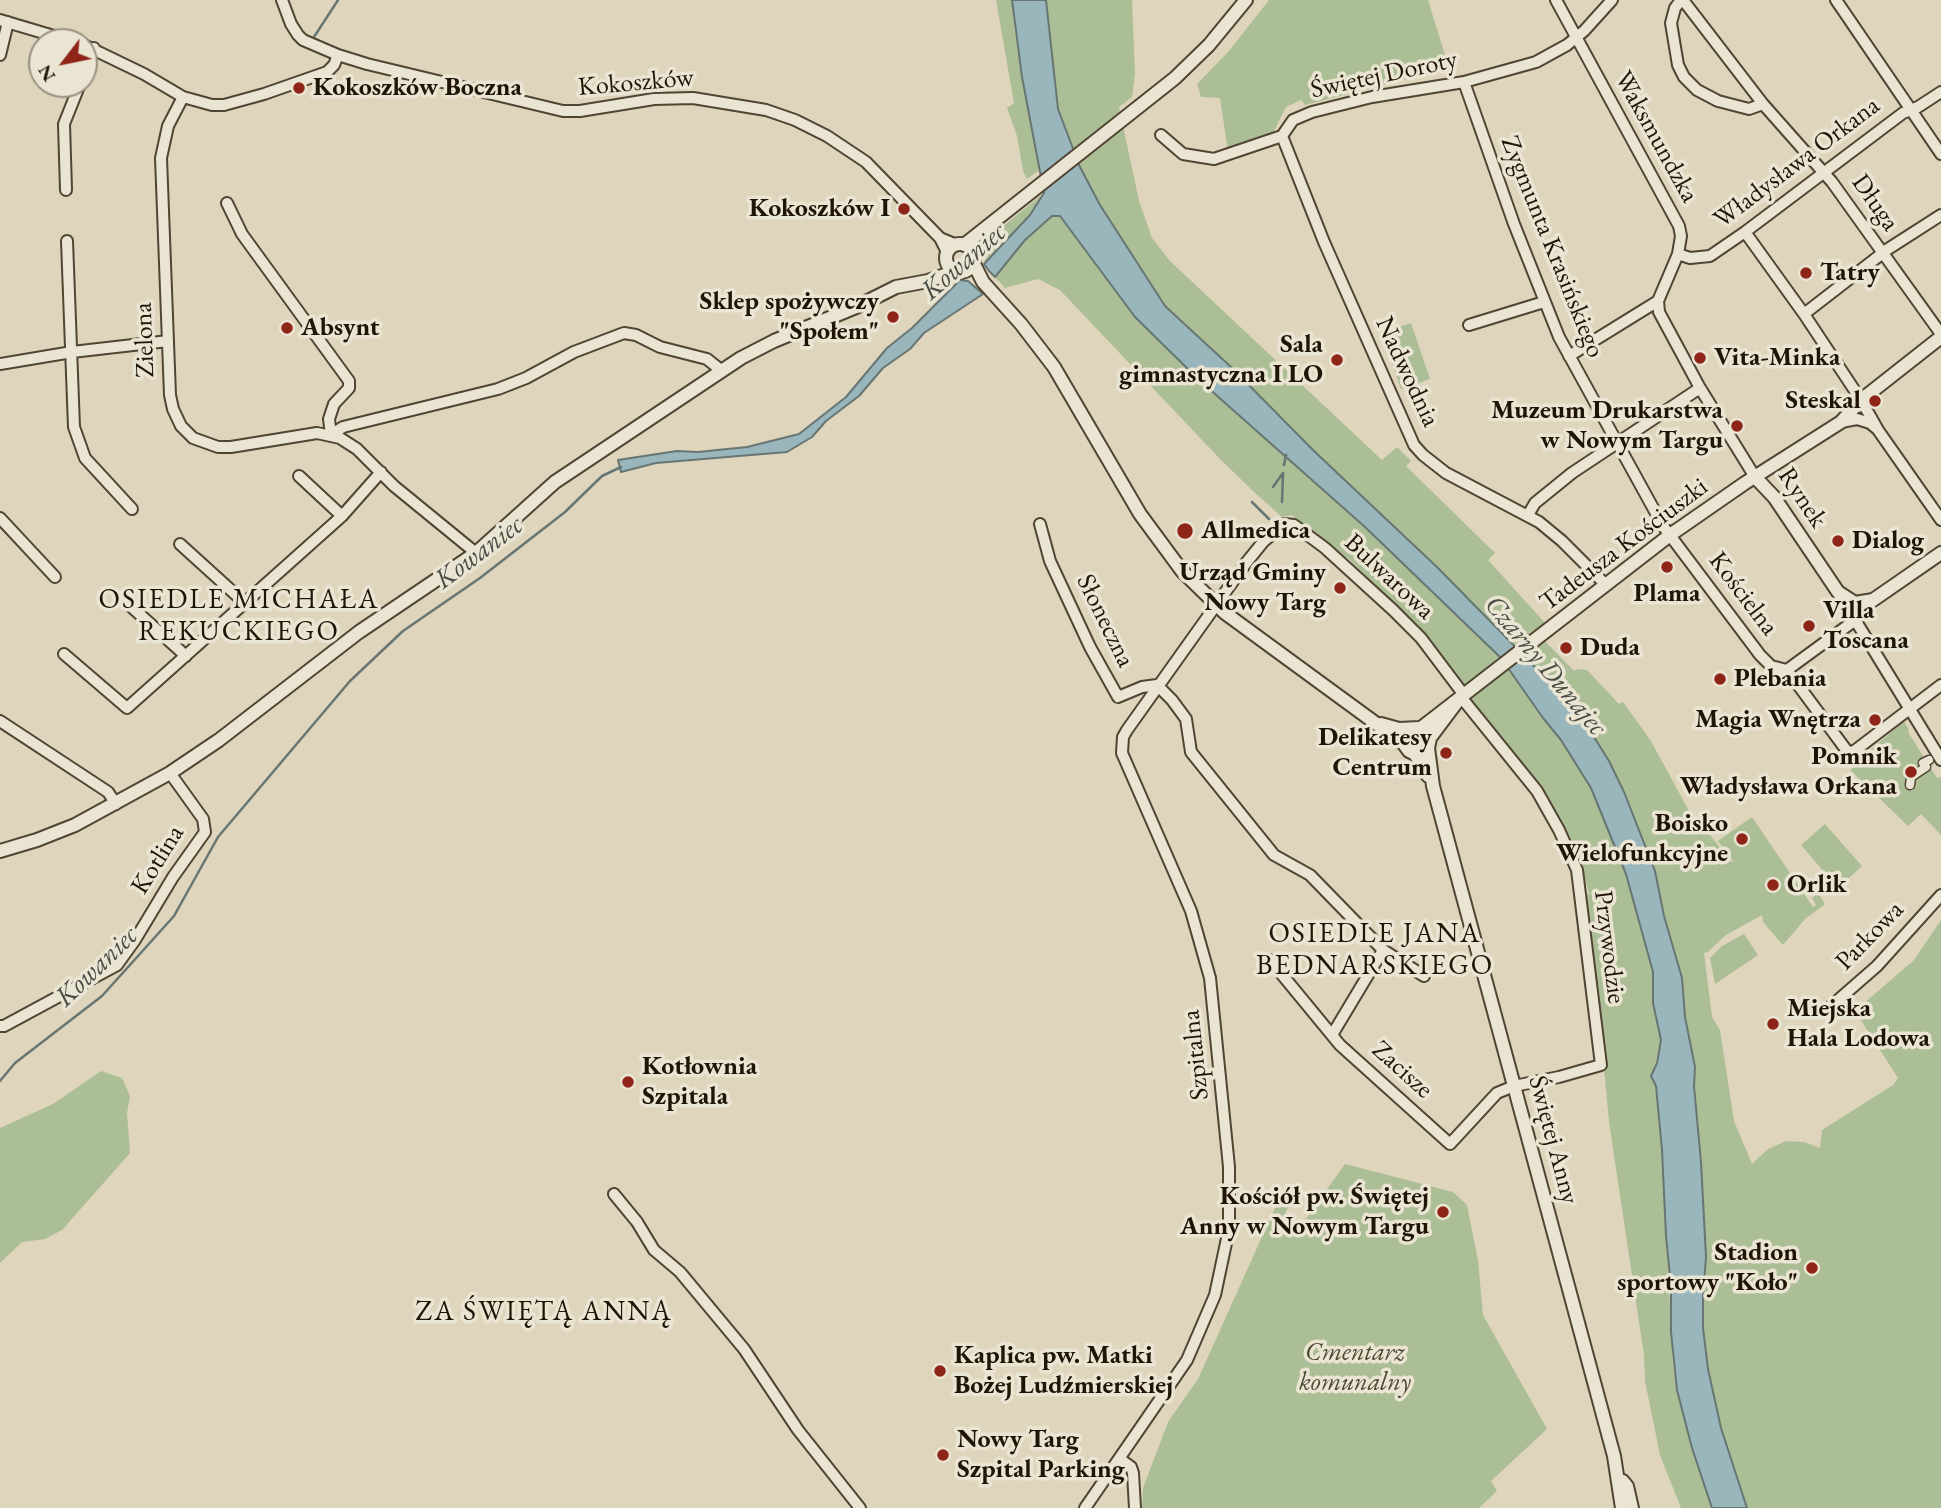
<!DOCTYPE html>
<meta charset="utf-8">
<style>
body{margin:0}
#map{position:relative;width:1941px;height:1508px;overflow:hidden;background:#ded5bc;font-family:"EB Garamond",serif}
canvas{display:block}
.north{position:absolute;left:28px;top:28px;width:70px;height:70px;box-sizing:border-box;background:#eae4d3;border:2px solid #999181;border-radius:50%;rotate:238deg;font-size:19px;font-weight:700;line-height:28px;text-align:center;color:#201505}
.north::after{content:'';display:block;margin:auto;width:24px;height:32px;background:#8f2418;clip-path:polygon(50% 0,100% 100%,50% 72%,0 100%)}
</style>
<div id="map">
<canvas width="1941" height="1508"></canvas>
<div class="north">N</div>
</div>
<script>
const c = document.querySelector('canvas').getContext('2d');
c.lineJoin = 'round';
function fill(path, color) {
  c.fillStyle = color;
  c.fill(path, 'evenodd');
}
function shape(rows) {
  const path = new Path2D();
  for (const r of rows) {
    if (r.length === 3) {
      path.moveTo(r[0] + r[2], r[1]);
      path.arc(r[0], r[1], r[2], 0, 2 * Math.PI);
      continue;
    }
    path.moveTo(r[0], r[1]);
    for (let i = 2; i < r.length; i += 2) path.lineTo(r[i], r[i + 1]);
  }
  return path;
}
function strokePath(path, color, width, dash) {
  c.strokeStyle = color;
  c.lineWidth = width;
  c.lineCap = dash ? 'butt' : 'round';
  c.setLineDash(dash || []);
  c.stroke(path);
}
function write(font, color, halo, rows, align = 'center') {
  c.font = font + ' "EB Garamond",serif';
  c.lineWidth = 7;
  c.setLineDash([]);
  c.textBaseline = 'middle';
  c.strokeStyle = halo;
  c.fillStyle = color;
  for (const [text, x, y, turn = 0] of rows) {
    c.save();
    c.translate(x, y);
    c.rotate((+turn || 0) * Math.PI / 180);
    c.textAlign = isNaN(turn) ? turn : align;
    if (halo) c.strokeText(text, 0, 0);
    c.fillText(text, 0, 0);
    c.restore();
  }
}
const green = shape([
 [996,0,1012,0,1015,34,1039,170,1027,179,1023,171,1017,136,1007,108,1014,103],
 [1046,0,1132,0,1135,74,1132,97,1119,107,1139,201,1152,238,1170,261,1382,460,1397,447,1411,461,1406,466,1495,553,1488,560,1546,624,1536,632,1574,671,1577,669,1587,670,1619,704,1623,702,1651,741,1696,824,1700,822,1731,862,1733,861,1718,841,1752,817,1813,907,1816,905,1812,898,1818,893,1825,904,1805,919,1783,945,1763,922,1762,915,1726,935,1708,952,1704,953,1712,1017,1720,1030,1734,1121,1752,1164,1768,1149,1786,1141,1804,1142,1820,1148,1822,1130,1893,1085,1898,1078,1855,1011,1914,960,1941,920,1941,1508,1747,1508,1721,1428,1708,1369,1703,1328,1703,1296,1706,1257,1701,1162,1694,1086,1695,1067,1685,1017,1682,978,1664,916,1655,871,1624,792,1584,721,1539,671,1438,568,1314,451,1231,367,1165,306,1099,205,1080,167,1058,109],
 [1269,0,1428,0,1449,68,1305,105,1301,100,1286,107,1273,133,1228,151,1220,98,1201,97,1197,84,1229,51],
 [1044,193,1030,215,984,264,988,247,1001,228],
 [1060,215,1135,317,1198,379,1365,527,1501,658,1543,718,1561,740,1591,788,1626,874,1653,972,1653,1003,1661,1040,1654,1068,1653,1082,1656,1086,1662,1150,1673,1365,1677,1390,1692,1448,1712,1508,1681,1508,1660,1455,1645,1381,1644,1355,1609,1122,1603,1057,1582,895,1589,894,1579,856,1561,820,1540,785,1470,698,1466,686,1441,653,1350,560,1292,515,1282,517,1253,491,1220,459,1060,290,1038,279,1005,288,995,277,1025,240,1052,216],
 [1411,323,1430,379,1401,389,1381,333],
 [1904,721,1909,730,1908,732,1937,778,1941,777,1941,835,1921,814,1908,826,1850,770,1862,761,1861,758],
 [1825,824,1862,866,1838,888,1801,845],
 [1744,934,1758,955,1715,984,1710,958,1722,946],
 [101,1071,122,1078,130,1096,127,1113,130,1153,62,1230,45,1239,22,1242,0,1263,0,1128,53,1104],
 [1345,1164,1453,1192,1467,1205,1478,1260,1483,1315,1547,1429,1491,1481,1497,1491,1479,1508,1142,1508,1143,1488,1168,1422,1198,1379,1279,1199,1290,1204,1285,1213,1303,1223]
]);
const water = shape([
 [1012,0,1046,0,1058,109,1080,167,1100,205,1165,306,1231,367,1314,451,1438,568,1539,671,1584,721,1609,761,1624,792,1655,871,1664,916,1682,978,1685,1017,1695,1067,1694,1086,1701,1162,1706,1257,1703,1296,1703,1328,1708,1369,1721,1428,1747,1508,1712,1508,1692,1448,1677,1390,1671,1332,1671,1287,1666,1236,1662,1150,1656,1086,1651,1076,1657,1063,1661,1040,1653,1003,1653,972,1626,874,1591,788,1561,740,1543,718,1501,658,1365,527,1198,379,1135,317,1060,216,1052,216,1025,240,995,277,989,271,984,264,1030,215,1044,193,1022,77,1012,0],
 [960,280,968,281,983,294,924,333,910,349,883,368,859,396,826,421,812,437,787,452,656,463,621,472,618,460,677,451,698,452,747,447,799,434,846,397,887,348,912,328,960,280]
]);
const stream = shape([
 [314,37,338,0],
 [1284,465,1286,455],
 [1273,487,1283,473],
 [1252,502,1269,519],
 [1282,502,1283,473],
 [0,1081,15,1063,102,996,174,916,218,837,350,681,403,631,480,578,565,512,602,476,621,467]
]);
const pedestrian = shape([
 [1910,785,1911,777,1926,767,1923,763,1929,760]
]);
const minor = shape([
 [282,0,291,24,298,35,303,40,338,55,367,64,563,111,580,111,654,99,693,98,766,110,795,120,827,136,866,162,940,238,947,252],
 [1556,0,1679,226,1681,236,1678,254,1658,301],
 [1681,0,1675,8,1671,23,1678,65,1684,77,1697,90,1718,101,1749,109,1763,104],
 [1683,0,1763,104,1832,182,1941,334],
 [1836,0,1941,154],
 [0,20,74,42],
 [84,45,144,74,183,97,212,105,224,105,264,94,327,72,334,65,338,55],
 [0,55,8,22],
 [84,74,94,48],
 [1464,82,1514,224,1559,337,1663,526,1760,655,1771,666,1787,670,1854,621,1873,600],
 [183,97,168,126,161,158,170,395,173,409,181,426,193,438,218,447,231,447,317,433,340,438,357,449,394,486,476,553],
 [1161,135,1183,154,1214,159,1282,136,1293,120,1312,112,1372,97,1464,82,1536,62,1567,45,1584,31,1612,0],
 [1282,136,1324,242,1414,445,1423,455,1446,473,1539,522,1562,541,1605,584],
 [66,190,64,124,80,84],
 [227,203,242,234,349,381,349,388,334,404,329,419,331,435],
 [1745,232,1804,314,1861,400,1878,430,1941,520],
 [940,238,957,245],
 [67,241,74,427,85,458,132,509],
 [1678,254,1690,258,1710,256,1745,232,1903,113,1918,107,1941,92],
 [1658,301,1659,312,1700,388,1755,477],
 [1804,314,1888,249,1941,215],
 [1469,325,1544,302],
 [1569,356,1658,301],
 [0,364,72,352,168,341],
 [1841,422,1857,419,1870,423,1876,428],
 [331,435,343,427,498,389,526,378,574,352,624,333,636,335,660,347,707,359,722,371],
 [299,476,342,516],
 [1528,515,1535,503,1572,473,1700,388],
 [0,518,55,577],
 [1040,524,1050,561,1090,647,1118,697,1142,687,1157,685,1172,700,1186,719,1191,752,1274,855,1310,875,1383,950,1424,976],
 [180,544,245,603],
 [1838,592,1941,760],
 [126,602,186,656],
 [64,654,127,708,342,516,381,472],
 [1787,670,1847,751,1853,752,1941,685],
 [0,721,108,792,116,804],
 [1270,960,1340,1045,1450,1144,1497,1093,1514,1086,1559,1077,1601,1065,1577,870,1559,830,1537,791,1461,697],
 [1830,1007,1877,966,1941,895],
 [0,1026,4,1026,117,965,135,940,173,877,205,832,203,819,170,773],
 [1332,1035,1383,950],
 [614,1194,637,1222,654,1250,680,1272,744,1349,798,1430,860,1508],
 [1120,1459,1131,1467,1133,1473,1135,1508],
 [1619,1479,1623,1480,1628,1486,1633,1508],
 [1085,1508,1187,1360,1215,1295,1229,1229,1229,1167,1210,978,1191,911,1122,753,1123,737,1127,730,1246,563,1263,542,1284,524,1294,525,1325,548,1393,610,1421,638,1464,695]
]);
const tertiary = shape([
 [960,258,14],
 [964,245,1175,78,1209,45,1246,0],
 [973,262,983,282,1021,324,1054,367,1140,514,1182,571,1225,613,1404,744,1409,751,1415,754,1428,776],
 [1755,477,1774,497,1838,592,1855,603,1873,600,1941,553],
 [1457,702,1430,738,1428,748,1433,786,1614,1456,1622,1508],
 [1381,724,1399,729,1419,728,1427,731],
 [1421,728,1670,535,1745,483,1841,422,1861,400,1941,337],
 [0,851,37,840,75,825,170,773,219,740,359,632,476,553,555,482,741,358,774,341,856,307,896,287,928,281,956,271]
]);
const markers = [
 [299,88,7,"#8f2418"],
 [904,209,7,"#8f2418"],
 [1806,273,7,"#8f2418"],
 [893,317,7,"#8f2418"],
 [287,328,7,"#8f2418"],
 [1700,358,7,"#8f2418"],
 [1337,360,7,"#8f2418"],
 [1875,401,7,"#8f2418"],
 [1737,426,7,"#8f2418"],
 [1185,531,9,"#8f2418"],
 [1838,541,7,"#8f2418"],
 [1667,567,7,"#8f2418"],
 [1340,588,7,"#8f2418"],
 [1809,626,7,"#8f2418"],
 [1566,648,7,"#8f2418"],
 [1720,679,7,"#8f2418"],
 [1875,720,7,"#8f2418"],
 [1446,753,7,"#8f2418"],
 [1911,772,7,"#8f2418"],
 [1742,839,7,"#8f2418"],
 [1773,885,7,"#8f2418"],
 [1773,1024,7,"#8f2418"],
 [628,1082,7,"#8f2418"],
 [1443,1212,7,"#8f2418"],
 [1812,1268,7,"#8f2418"],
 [940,1371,7,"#8f2418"],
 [943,1455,7,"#8f2418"]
];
const streetNames = [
 ["Świętej Doroty",1384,75,-12],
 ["Kokoszków",636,83,-5],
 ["Waksmundzka",1656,137,61],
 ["Władysława Orkana",1797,163,-37],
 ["Długa",1875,203,55],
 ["Zygmunta Krasińskiego",1552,247,68],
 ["Zielona",145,340,-92],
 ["Nadwodnia",1407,372,65],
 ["Rynek",1802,498,56],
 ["Tadeusza Kościuszki",1624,545,-37],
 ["Bulwarowa",1389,577,43],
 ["Kościelna",1743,594,53],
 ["Słoneczna",1105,621,64],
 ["Kotlina",158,860,-58],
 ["Parkowa",1870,936,-46],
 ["Przywodzie",1609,947,83],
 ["Szpitalna",1196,1055,-96],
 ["Zacisze",1402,1070,42],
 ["Świętej Anny",1553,1140,75]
];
const poiNames = [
 ["Kokoszków Boczna",313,88],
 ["Kokoszków I",890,209,"right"],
 ["Tatry",1820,273],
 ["Sklep spożywczy",879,302,"right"],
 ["\"Społem\"",879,332,"right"],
 ["Absynt",301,328],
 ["Sala",1323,345,"right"],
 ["gimnastyczna I LO",1323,375,"right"],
 ["Vita-Minka",1714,358],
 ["Steskal",1861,401,"right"],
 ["Muzeum Drukarstwa",1723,411,"right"],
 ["w Nowym Targu",1723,441,"right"],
 ["Allmedica",1201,531],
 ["Dialog",1852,541],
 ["Urząd Gminy",1326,573,"right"],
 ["Nowy Targ",1326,603,"right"],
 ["Plama",1667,594,"center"],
 ["Villa",1823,611],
 ["Toscana",1823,641],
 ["Duda",1580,648],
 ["Plebania",1734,679],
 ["Magia Wnętrza",1861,720,"right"],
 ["Delikatesy",1432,738,"right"],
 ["Centrum",1432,768,"right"],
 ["Pomnik",1897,757,"right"],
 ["Władysława Orkana",1897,787,"right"],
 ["Boisko",1728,824,"right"],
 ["Wielofunkcyjne",1728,854,"right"],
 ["Orlik",1787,885],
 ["Miejska",1787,1009],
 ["Hala Lodowa",1787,1039],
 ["Kotłownia",642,1067],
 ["Szpitala",642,1097],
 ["Kościół pw. Świętej",1429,1197,"right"],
 ["Anny w Nowym Targu",1429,1227,"right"],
 ["Stadion",1798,1253,"right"],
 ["sportowy \"Koło\"",1798,1283,"right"],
 ["Kaplica pw. Matki",954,1356],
 ["Bożej Ludźmierskiej",954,1386],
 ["Nowy Targ",957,1440],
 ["Szpital Parking",957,1470]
];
const parkNames = [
 ["Cmentarz",1355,1353],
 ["komunalny",1355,1383]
];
const waterNames = [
 ["Kowaniec",964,262,-41],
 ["Kowaniec",479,553,-37],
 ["Czarny Dunajec",1545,666,50],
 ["Kowaniec",97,967,-44]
];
const neighbourhoodNames = [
 ["OSIEDLE MICHAŁA",239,600],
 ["REKUCKIEGO",239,632],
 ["OSIEDLE JANA",1375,934],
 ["BEDNARSKIEGO",1375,966],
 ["ZA ŚWIĘTĄ ANNĄ",544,1312]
];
fill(green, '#acbe95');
fill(water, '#98b6bc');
strokePath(water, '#687673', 2);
strokePath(stream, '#687673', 2.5);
strokePath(pedestrian, '#504533', 11);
strokePath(minor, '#504533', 14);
strokePath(tertiary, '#504533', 16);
strokePath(pedestrian, '#eae4d3', 8);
strokePath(minor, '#eae4d3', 10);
strokePath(tertiary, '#eae4d3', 12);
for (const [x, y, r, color] of markers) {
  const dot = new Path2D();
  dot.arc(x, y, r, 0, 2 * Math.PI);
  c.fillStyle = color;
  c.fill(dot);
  strokePath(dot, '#eae4d3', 2.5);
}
write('26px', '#201505', '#eae4d3', streetNames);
write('bold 26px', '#201505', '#eae4d3', poiNames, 'left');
write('italic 26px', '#4a4830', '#eae4d3', parkNames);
write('italic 28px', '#4a4d45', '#eae4d3', waterNames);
c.letterSpacing = '2px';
write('28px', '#201505', '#eae4d3', neighbourhoodNames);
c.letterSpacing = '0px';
</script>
